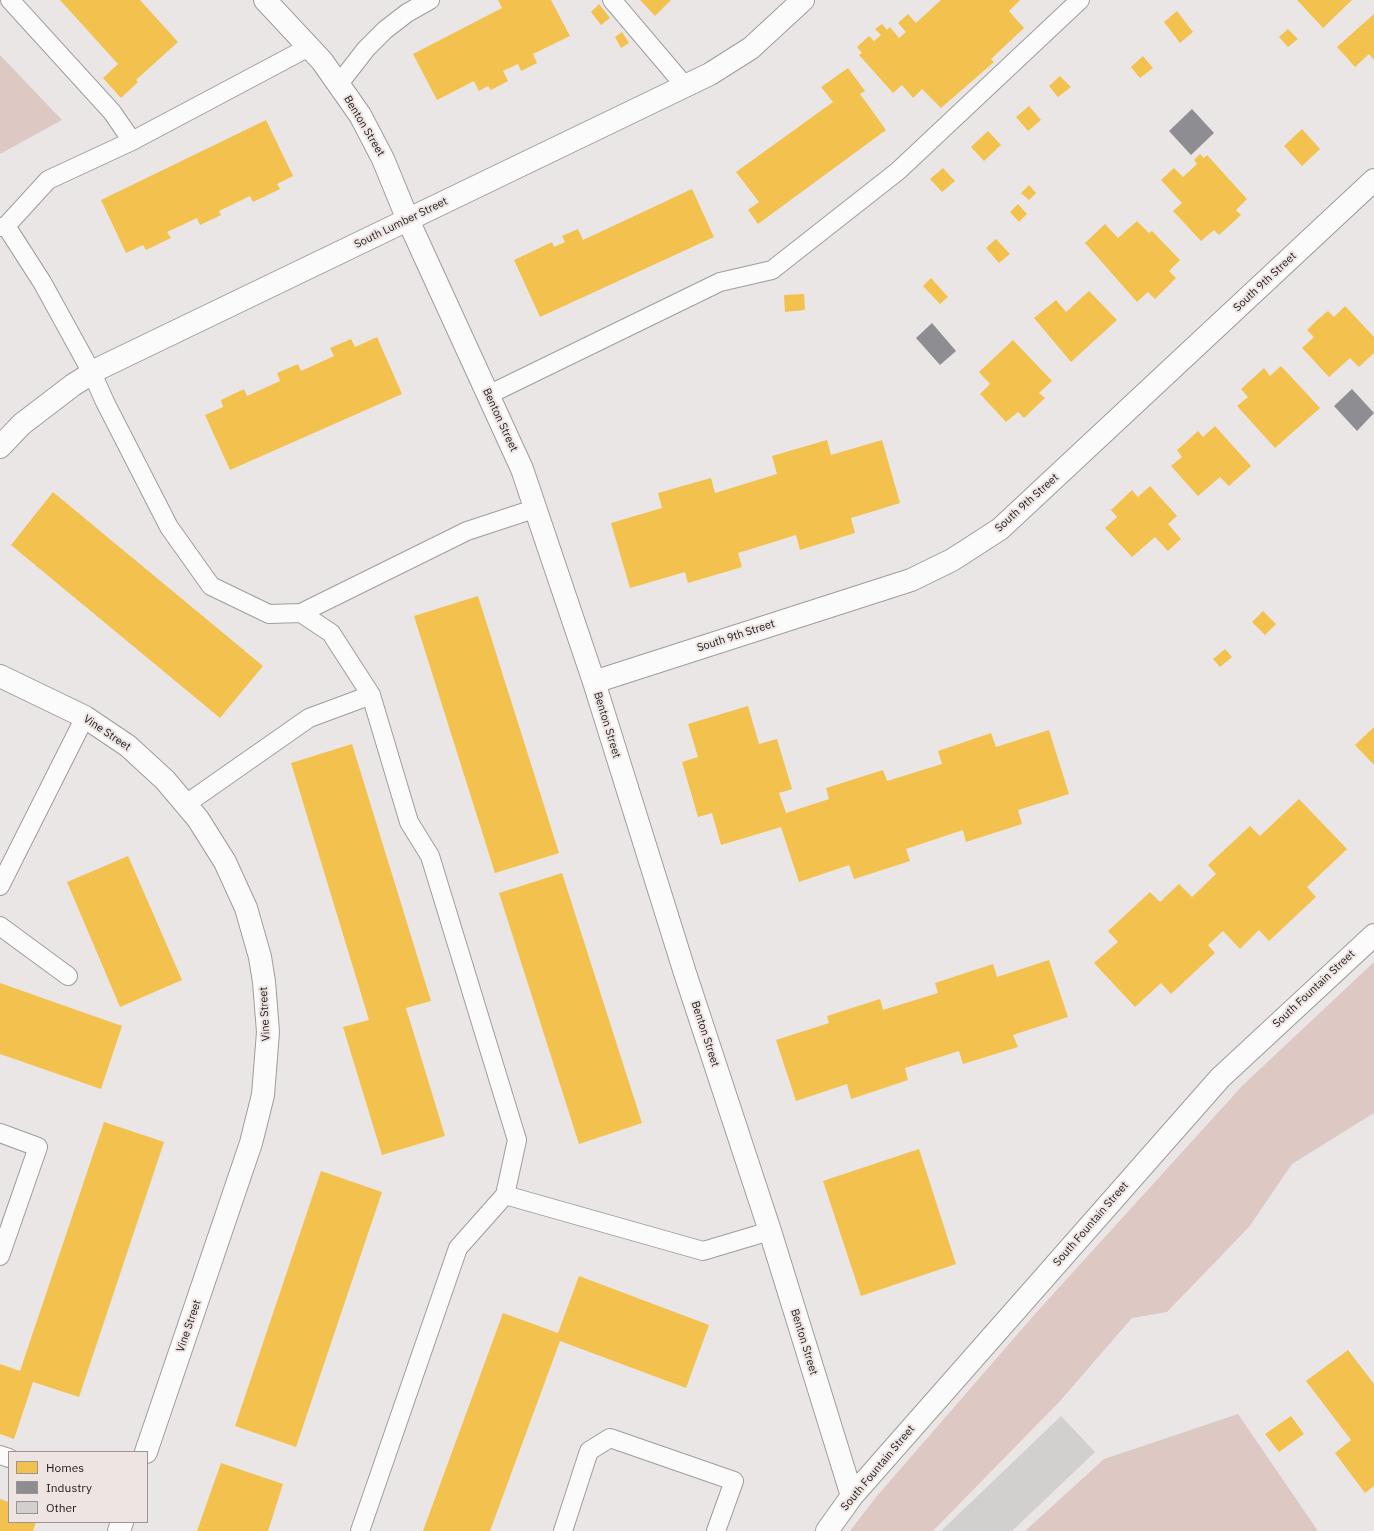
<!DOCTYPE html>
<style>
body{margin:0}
#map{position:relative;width:1374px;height:1531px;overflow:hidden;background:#ebe6e6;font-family:"IBM Plex Sans",sans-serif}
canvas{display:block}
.legend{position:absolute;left:8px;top:1451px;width:140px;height:72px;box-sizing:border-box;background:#eee5e3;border:1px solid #9b9493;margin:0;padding:5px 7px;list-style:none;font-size:12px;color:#1e1b1a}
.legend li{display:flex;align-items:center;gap:8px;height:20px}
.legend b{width:20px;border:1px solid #9b9493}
</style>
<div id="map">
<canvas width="1374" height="1531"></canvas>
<ul class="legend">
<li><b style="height:11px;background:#f2c14e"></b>Homes</li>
<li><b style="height:11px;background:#8d8d92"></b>Industry</li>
<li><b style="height:11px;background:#d2cfcf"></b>Other</li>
</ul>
</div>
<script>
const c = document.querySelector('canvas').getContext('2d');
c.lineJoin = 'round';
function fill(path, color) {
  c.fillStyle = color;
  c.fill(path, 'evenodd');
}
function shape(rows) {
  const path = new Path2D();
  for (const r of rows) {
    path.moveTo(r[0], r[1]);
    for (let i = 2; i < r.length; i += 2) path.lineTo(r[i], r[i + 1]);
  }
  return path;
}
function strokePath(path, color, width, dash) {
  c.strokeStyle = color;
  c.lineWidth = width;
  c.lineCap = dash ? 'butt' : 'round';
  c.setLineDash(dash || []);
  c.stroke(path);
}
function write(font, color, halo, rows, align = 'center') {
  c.font = font + ' "IBM Plex Sans",sans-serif';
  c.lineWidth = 4;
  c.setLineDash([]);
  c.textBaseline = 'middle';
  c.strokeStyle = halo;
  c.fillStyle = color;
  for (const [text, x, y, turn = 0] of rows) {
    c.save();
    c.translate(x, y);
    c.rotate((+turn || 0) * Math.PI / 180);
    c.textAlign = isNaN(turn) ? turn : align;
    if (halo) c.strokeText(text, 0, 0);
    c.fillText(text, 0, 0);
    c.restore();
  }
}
const green = shape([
 [0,55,62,120,0,154],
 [1374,962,1374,1113,1292,1164,1249,1227,1167,1312,1132,1318,1060,1401,933,1531,850,1531,877,1496,1035,1314,1243,1085],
 [1238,1414,1318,1531,1025,1531,1104,1459]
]);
const homes = shape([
 [60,0,140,0,178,42,136,80,138,82,121,98,103,78,118,64],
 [498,0,551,0,570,36,533,54,537,63,521,71,518,64,503,71,508,81,491,90,488,86,479,91,474,81,437,100,413,54,502,8],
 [640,0,671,0,655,16],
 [941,0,1020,0,1009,11,1024,28,991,59,994,62,941,108,922,89,913,98,902,85,893,93,859,55,862,53,857,47,869,36,874,41,881,35,875,29,882,24,887,30,890,27,899,38,906,32,898,23,908,14,916,23],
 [1297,0,1352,0,1323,28],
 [599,4,610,18,601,25,591,12],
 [1177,11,1193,32,1180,43,1164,22],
 [1374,14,1374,60,1369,54,1355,67,1337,47],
 [1288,29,1298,39,1288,47,1279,37],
 [622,32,629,43,621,48,615,37],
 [1143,56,1153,68,1140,78,1131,67],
 [848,68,865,91,860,94,886,130,758,224,748,210,759,202,736,172,833,102,821,87],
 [1060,76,1071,87,1058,97,1049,86],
 [1029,106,1041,120,1028,131,1016,117],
 [266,120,293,176,277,184,280,189,253,202,250,196,219,211,221,215,200,225,197,218,167,232,171,238,146,250,143,245,126,253,101,200],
 [1302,129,1320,149,1302,166,1284,146],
 [988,131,1001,145,984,161,971,147],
 [1200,154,1204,158,1207,155,1247,199,1236,210,1241,215,1219,235,1214,230,1201,241,1173,211,1182,203,1161,180,1174,168,1183,177,1197,164,1194,160],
 [943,168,955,181,942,192,930,179],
 [1029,185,1036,193,1029,200,1021,193],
 [692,189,714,237,540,317,514,260,552,242,554,247,565,242,562,236,578,229,583,240],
 [1018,204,1027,214,1019,222,1010,212],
 [1137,221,1149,233,1152,231,1180,260,1169,271,1176,278,1155,299,1148,292,1137,302,1085,243,1105,224,1118,238],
 [996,239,1010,254,999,263,986,248],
 [931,278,948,297,940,304,923,286],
 [1089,291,1117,320,1071,362,1034,318,1056,300,1066,312],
 [804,294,805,310,785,312,784,295],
 [1345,306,1374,337,1374,353,1359,367,1350,358,1329,377,1302,348,1314,337,1307,330,1316,321,1328,311,1334,317],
 [377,337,402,394,230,470,205,415,223,407,221,400,244,389,247,396,280,381,277,373,298,364,301,371,334,356,330,348,351,339,355,347],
 [1013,340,1052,381,1039,393,1045,398,1024,418,1018,412,1006,422,980,394,990,384,979,372],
 [1281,366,1320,408,1275,448,1237,406,1248,397,1241,389,1264,368,1270,376],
 [1215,426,1251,466,1229,486,1220,477,1198,496,1171,466,1182,457,1177,450,1185,443,1198,431,1203,437],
 [827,440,831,455,882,440,900,503,851,518,855,533,800,550,796,535,738,553,742,567,688,583,685,572,630,588,611,523,662,508,658,493,711,478,715,493,777,474,772,456],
 [1150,486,1177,516,1168,524,1181,539,1168,551,1155,537,1132,557,1105,528,1117,517,1111,510,1132,490,1138,497],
 [53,492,263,666,220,718,11,545],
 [478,596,559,853,495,873,414,616],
 [1263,611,1276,624,1265,635,1252,622],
 [1225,649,1232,657,1220,667,1213,659],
 [748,706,759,744,777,739,792,789,779,793,786,813,829,799,826,788,883,770,887,781,942,764,938,751,991,733,996,747,1049,730,1069,794,1018,810,1022,824,966,842,963,830,906,849,910,861,854,879,849,865,799,882,781,827,721,845,712,813,698,817,682,762,698,757,688,724],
 [1374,727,1374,765,1355,745],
 [352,744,431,1001,406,1008,445,1136,382,1155,343,1027,369,1020,291,763],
 [1299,799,1347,849,1307,887,1316,897,1269,941,1259,930,1240,949,1223,931,1208,945,1215,953,1171,994,1161,983,1135,1007,1094,963,1118,942,1108,931,1150,892,1160,902,1179,884,1192,897,1216,874,1208,865,1250,826,1260,836],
 [128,856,182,980,120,1007,67,882],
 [562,873,642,1123,579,1144,499,893],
 [1049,960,1068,1017,1013,1035,1018,1047,963,1064,959,1051,905,1068,908,1080,851,1099,847,1084,796,1101,776,1040,829,1023,827,1016,880,999,883,1010,938,993,935,983,993,964,997,977],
 [0,983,122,1026,101,1089,0,1054],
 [104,1122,164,1142,79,1397,33,1382,14,1439,0,1434,0,1364,20,1371],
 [919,1149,956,1264,861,1296,823,1181],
 [321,1171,382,1192,296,1447,235,1426],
 [579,1276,709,1325,686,1388,560,1341,490,1531,423,1531,503,1313,558,1333],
 [1348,1350,1374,1384,1374,1486,1365,1493,1335,1453,1351,1440,1306,1381],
 [1291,1416,1304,1434,1279,1452,1265,1434],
 [221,1463,283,1484,268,1531,197,1531],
 [0,1499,9,1502,9,1522,36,1522,33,1531,0,1531]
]);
const industry = shape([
 [1192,109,1214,133,1191,155,1169,131],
 [932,323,956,351,940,365,916,338],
 [1352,389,1374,413,1357,431,1334,406]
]);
const building = shape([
 [1061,1416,1095,1452,1012,1531,941,1531]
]);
const lane = shape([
 [10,0,112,112,132,141],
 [612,0,685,86],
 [338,85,366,49,385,30,407,13,430,0],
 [6,226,48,180,132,141,309,47],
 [0,227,6,226,42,282,92,373,105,402,169,527,211,586,269,614,301,613,331,633,371,695,409,822,430,856,517,1140,505,1195,458,1248,360,1531],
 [488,395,720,282,772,270,898,171,1080,0],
 [301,613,467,531,537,508],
 [186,804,309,718,371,695],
 [0,886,85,717],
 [0,926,68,976],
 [0,1133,38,1147,0,1256],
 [505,1195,703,1251,770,1231],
 [0,1455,9,1458],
 [563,1531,589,1451,610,1438,734,1481,716,1531]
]);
const street = shape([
 [265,0,322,61,360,115,383,159,408,220,522,469,594,682,685,973,770,1231,852,1496],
 [0,447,22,424,73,385,100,368,710,74,751,48,803,0],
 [0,676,85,717,128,746,165,780,198,819,225,862,246,908,260,957,264,982,268,1032,263,1095,251,1143,146,1452],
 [594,682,911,580,952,560,1000,529,1374,180],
 [119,1531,122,1522],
 [827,1531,852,1496,1220,1078,1374,935]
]);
const streetNames = [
 ["Benton Street",364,126,59],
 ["South Lumber Street",401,223,-26],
 ["South 9th Street",1265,282,-43],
 ["Benton Street",500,420,65],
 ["South 9th Street",1027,503,-42],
 ["South 9th Street",736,636,-18],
 ["Benton Street",607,725,73],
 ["Vine Street",107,733,34],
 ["South Fountain Street",1314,989,-43],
 ["Vine Street",265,1014,-93],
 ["Benton Street",705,1034,72],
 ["South Fountain Street",1091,1224,-49],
 ["Vine Street",189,1326,-71],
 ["Benton Street",804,1342,73],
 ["South Fountain Street",878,1468,-50]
];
fill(green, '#ddc8c4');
fill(homes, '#f2c14e');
fill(industry, '#8d8d92');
fill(building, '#d2cfcf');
strokePath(lane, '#a09c9c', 20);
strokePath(street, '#a09c9c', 24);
strokePath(lane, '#fcfbfb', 18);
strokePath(street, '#fcfbfb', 22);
write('11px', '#1e1b1a', '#eee5e3', streetNames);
</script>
